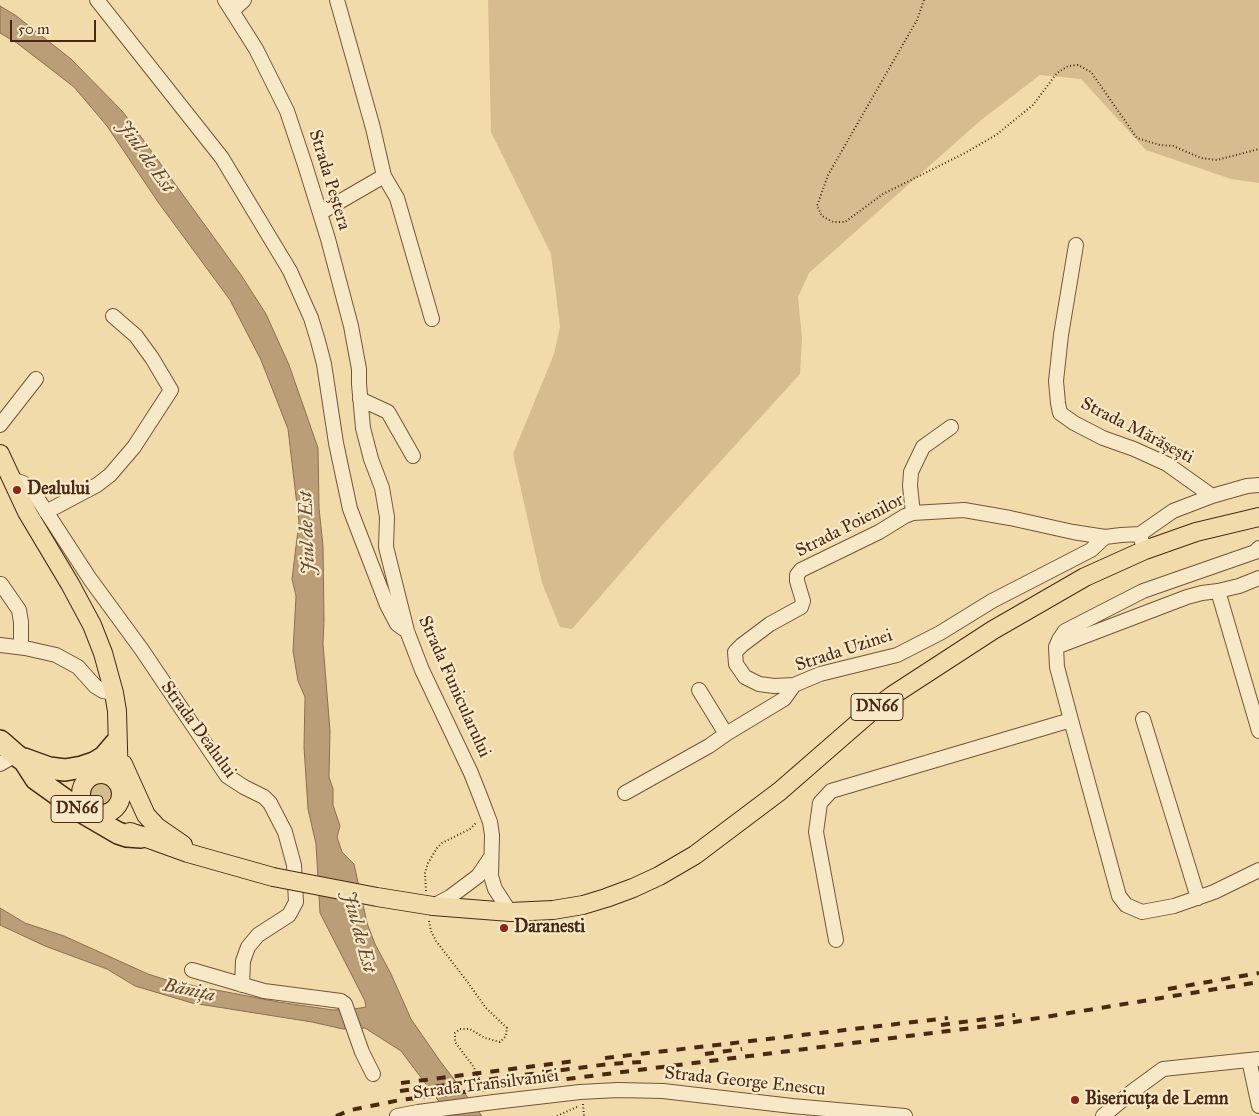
<!DOCTYPE html>
<meta charset="utf-8">
<style>
body{margin:0}
#map{position:relative;width:1259px;height:1116px;overflow:hidden;background:#f2dbaa;font-family:"IM FELL Great Primer",serif}
canvas{display:block}
.scale{position:absolute;left:10px;top:20px;width:86px;height:22px;box-sizing:border-box;border:2px solid #492914;border-top:0;padding-left:6px;font-size:15px;line-height:18px;white-space:nowrap;color:#492914;-webkit-text-stroke:4px #f7e8c8;paint-order:stroke}
</style>
<div id="map">
<canvas width="1259" height="1116"></canvas>
<div class="scale">50 m</div>
</div>
<script>
const c = document.querySelector('canvas').getContext('2d');
c.lineJoin = 'round';
function fill(path, color) {
  c.fillStyle = color;
  c.fill(path, 'evenodd');
}
function shape(rows) {
  const path = new Path2D();
  for (const r of rows) {
    if (r.length === 3) {
      path.moveTo(r[0] + r[2], r[1]);
      path.arc(r[0], r[1], r[2], 0, 2 * Math.PI);
      continue;
    }
    path.moveTo(r[0], r[1]);
    for (let i = 2; i < r.length; i += 2) path.lineTo(r[i], r[i + 1]);
  }
  return path;
}
function strokePath(path, color, width, dash) {
  c.strokeStyle = color;
  c.lineWidth = width;
  c.lineCap = dash ? 'butt' : 'round';
  c.setLineDash(dash || []);
  c.stroke(path);
}
function write(font, color, halo, rows, align = 'center') {
  c.font = font + ' "IM FELL Great Primer",serif';
  c.lineWidth = 4.5;
  c.setLineDash([]);
  c.textBaseline = 'middle';
  c.strokeStyle = halo;
  c.fillStyle = color;
  for (const [text, x, y, turn = 0] of rows) {
    c.save();
    c.translate(x, y);
    c.rotate((+turn || 0) * Math.PI / 180);
    c.textAlign = isNaN(turn) ? turn : align;
    if (halo) c.strokeText(text, 0, 0);
    c.fillText(text, 0, 0);
    c.restore();
  }
}
const green = shape([
 [488,0,1259,0,1259,183,1231,179,1146,150,1081,79,1040,75,981,120,809,273,798,297,802,338,800,374,657,531,572,629,560,627,542,583,513,454,554,354,560,327,551,254,491,132],
 [99,774,111,776,121,790,121,797,118,803,111,811,105,813,84,802,82,798,83,786,88,779]
]);
const water = shape([
 [0,6,15,15,71,59,123,112,241,275,266,314,289,365,318,448,319,508,323,546,324,620,323,644,330,731,329,777,333,789,333,805,340,826,337,837,342,852,354,864,367,923,375,944,391,974,411,1019,440,1061,482,1116,450,1116,401,1051,365,1028,343,1029,312,1022,192,1003,135,986,107,969,45,946,0,925,0,908,25,923,64,936,148,974,170,981,278,1002,333,1010,354,1009,366,1007,365,1001,320,913,316,844,308,809,304,747,305,697,298,681,293,651,296,596,292,579,299,522,288,429,261,360,230,300,158,202,107,126,74,87,17,43,0,33,0,6]
]);
const path = shape([
 [924,0,917,20,828,175,817,206,822,216,833,222,845,222,883,194,965,153,996,135,1033,105,1057,73,1068,66,1078,65,1091,72,1137,138,1160,145,1173,146,1201,158,1217,160,1259,149],
 [426,891,425,873,428,863,437,848,442,843,470,829,477,822],
 [429,921,431,931,436,941,466,980,486,1008,507,1028,506,1036,500,1042,485,1038,470,1029,460,1029,455,1033,455,1042,473,1066,485,1090],
 [583,1104,584,1116],
 [557,1116,579,1106]
]);
const minor = shape([
 [97,0,222,158,290,271,311,318,318,341,324,364,336,443,350,509,387,605,397,624,404,629],
 [225,0,256,49,287,111,305,165,328,239,351,326,359,369,359,384,363,428,371,459,382,488,387,517,386,547,407,631,422,670,471,773,482,801,490,822,492,835,491,876,495,889,510,912],
 [337,0,373,128,384,176,397,198,432,319],
 [232,11,244,0],
 [320,213,384,176],
 [1076,245,1061,335,1056,381,1058,403,1060,413,1074,423,1103,438,1134,449,1167,464,1212,496],
 [360,399,388,412,413,456],
 [0,425,36,379],
 [11,479,23,483,34,493,90,579,142,650,227,776,244,787,264,797,270,803,285,832,294,865,296,902,289,915,258,935,248,947,243,961,242,985],
 [46,512,97,485,110,475,134,447,171,390,152,358,136,336,113,316],
 [913,513,910,486,911,472,923,447,951,427],
 [1142,542,1140,534,1173,511,1212,496,1247,486,1259,485],
 [1259,548,1255,552,1143,591,1065,631,1059,640,1056,647,1057,667,1071,720,1119,896,1126,905,1142,912,1174,906,1214,892,1259,870],
 [1,584,19,610,21,622,21,647],
 [1218,591,1259,731],
 [0,645,25,648,56,655,78,667,95,686,103,691,114,693],
 [1056,647,1187,597,1202,593,1218,591,1239,586,1259,578],
 [794,685,774,686,759,684,745,677,736,664,735,652,742,645,770,624,801,607,803,601,797,581,797,575,801,570,879,532,905,516,913,513,964,510,1010,518,1073,532,1105,537,1121,535,1140,534],
 [699,690,726,734],
 [1143,719,1198,898],
 [0,764,16,755],
 [625,793,709,746,726,734,784,699,794,685,820,674,897,655,940,633,992,601,1091,550,1105,537],
 [433,906,450,897,478,876,491,857],
 [836,940,816,832,820,803,831,791,1071,720],
 [192,970,264,991,341,1001,345,1004,362,1052,373,1074],
 [1249,1060,1259,1106],
 [494,1102,580,1092,618,1090,663,1091,792,1106,905,1116],
 [397,1116,418,1112],
 [1103,1116,1133,1091,1163,1069,1259,1059]
]);
const major = shape([
 [0,454,27,512,70,584,92,625,103,653,114,693,117,711,119,785],
 [123,764,146,815,157,827,183,845],
 [101,794,20],
 [130,832,188,853,273,877],
 [433,906,510,912,553,910,583,905,606,898,633,888,659,876,695,855,780,791,873,710,893,695,993,630,1085,577,1145,550,1196,532,1259,517]
]);
const highway = shape([
 [0,741,16,755,37,770],
 [24,759,49,768,65,770,82,767,94,763,104,757,115,744],
 [25,762,36,779,82,812,118,833,127,836,141,837]
]);
const rail = shape([
 [1168,989,1259,973],
 [941,1025,1015,1015],
 [705,1054,742,1049],
 [605,1058,948,1018],
 [401,1083,575,1061],
 [400,1091,609,1064,641,1062],
 [336,1116,351,1110,400,1100,996,1025,1259,982]
]);
const minorBridge = shape([
 [418,1112,494,1102]
]);
const majorBridge = shape([
 [273,877,377,897,433,906]
]);
const markers = [
 [17,490,5,"#8f2418"],
 [504,928,5,"#8f2418"],
 [1075,1100,5,"#8f2418"]
];
const shields = [
 [877,707,52],
 [77,809,52]
];
const shieldNames = [
 ["DN66",877,707],
 ["DN66",77,809]
];
const streetNames = [
 ["Strada Peștera",329,180,73],
 ["Strada Mărășești",1137,431,27],
 ["Strada Poienilor",850,526,-27],
 ["Strada Uzinei",844,651,-18],
 ["Strada Funicularului",454,687,66],
 ["Strada Dealului",198,730,54],
 ["Strada George Enescu",745,1082,6],
 ["Strada Transilvaniei",486,1085,-7]
];
const poiNames = [
 ["Dealului",27,490],
 ["Daranesti",514,928],
 ["Bisericuța de Lemn",1085,1100]
];
const waterNames = [
 ["Jiul de Est",145,157,55],
 ["Jiul de Est",308,533,-92],
 ["Jiul de Est",358,932,75],
 ["Bănița",189,991,12]
];
fill(green, '#d5bd90');
fill(water, '#b99e77');
strokePath(water, '#8c6f4f', 1);
strokePath(minor, '#73563a', 16);
strokePath(major, '#492914', 20);
strokePath(highway, '#492914', 24);
strokePath(path, '#492914', 2, [1, 2.5]);
strokePath(minor, '#f7e8c8', 14);
strokePath(major, '#f2dbaa', 18);
strokePath(highway, '#f2dbaa', 21);
strokePath(rail, '#492914', 4, [9, 9]);
strokePath(minorBridge, '#73563a', 16, []);
strokePath(majorBridge, '#492914', 20, []);
strokePath(minorBridge, '#f7e8c8', 14);
strokePath(majorBridge, '#f2dbaa', 18);
for (const [x, y, r, color] of markers) {
  const dot = new Path2D();
  dot.arc(x, y, r, 0, 2 * Math.PI);
  c.fillStyle = color;
  c.fill(dot);
  strokePath(dot, '#f7e8c8', 2);
}
for (const [x, y, w] of shields) {
  const box = new Path2D();
  box.roundRect(x - w / 2, y - 13.5, w, 27, 4);
  c.fillStyle = '#f7e8c8';
  c.fill(box);
  strokePath(box, '#492914', 1);
}
write('bold 16px', '#492914', null, shieldNames);
write('18px', '#492914', '#f7e8c8', streetNames);
write('bold 18px', '#492914', '#f7e8c8', poiNames, 'left');
write('italic 19px', '#65462d', '#f7e8c8', waterNames);
</script>
